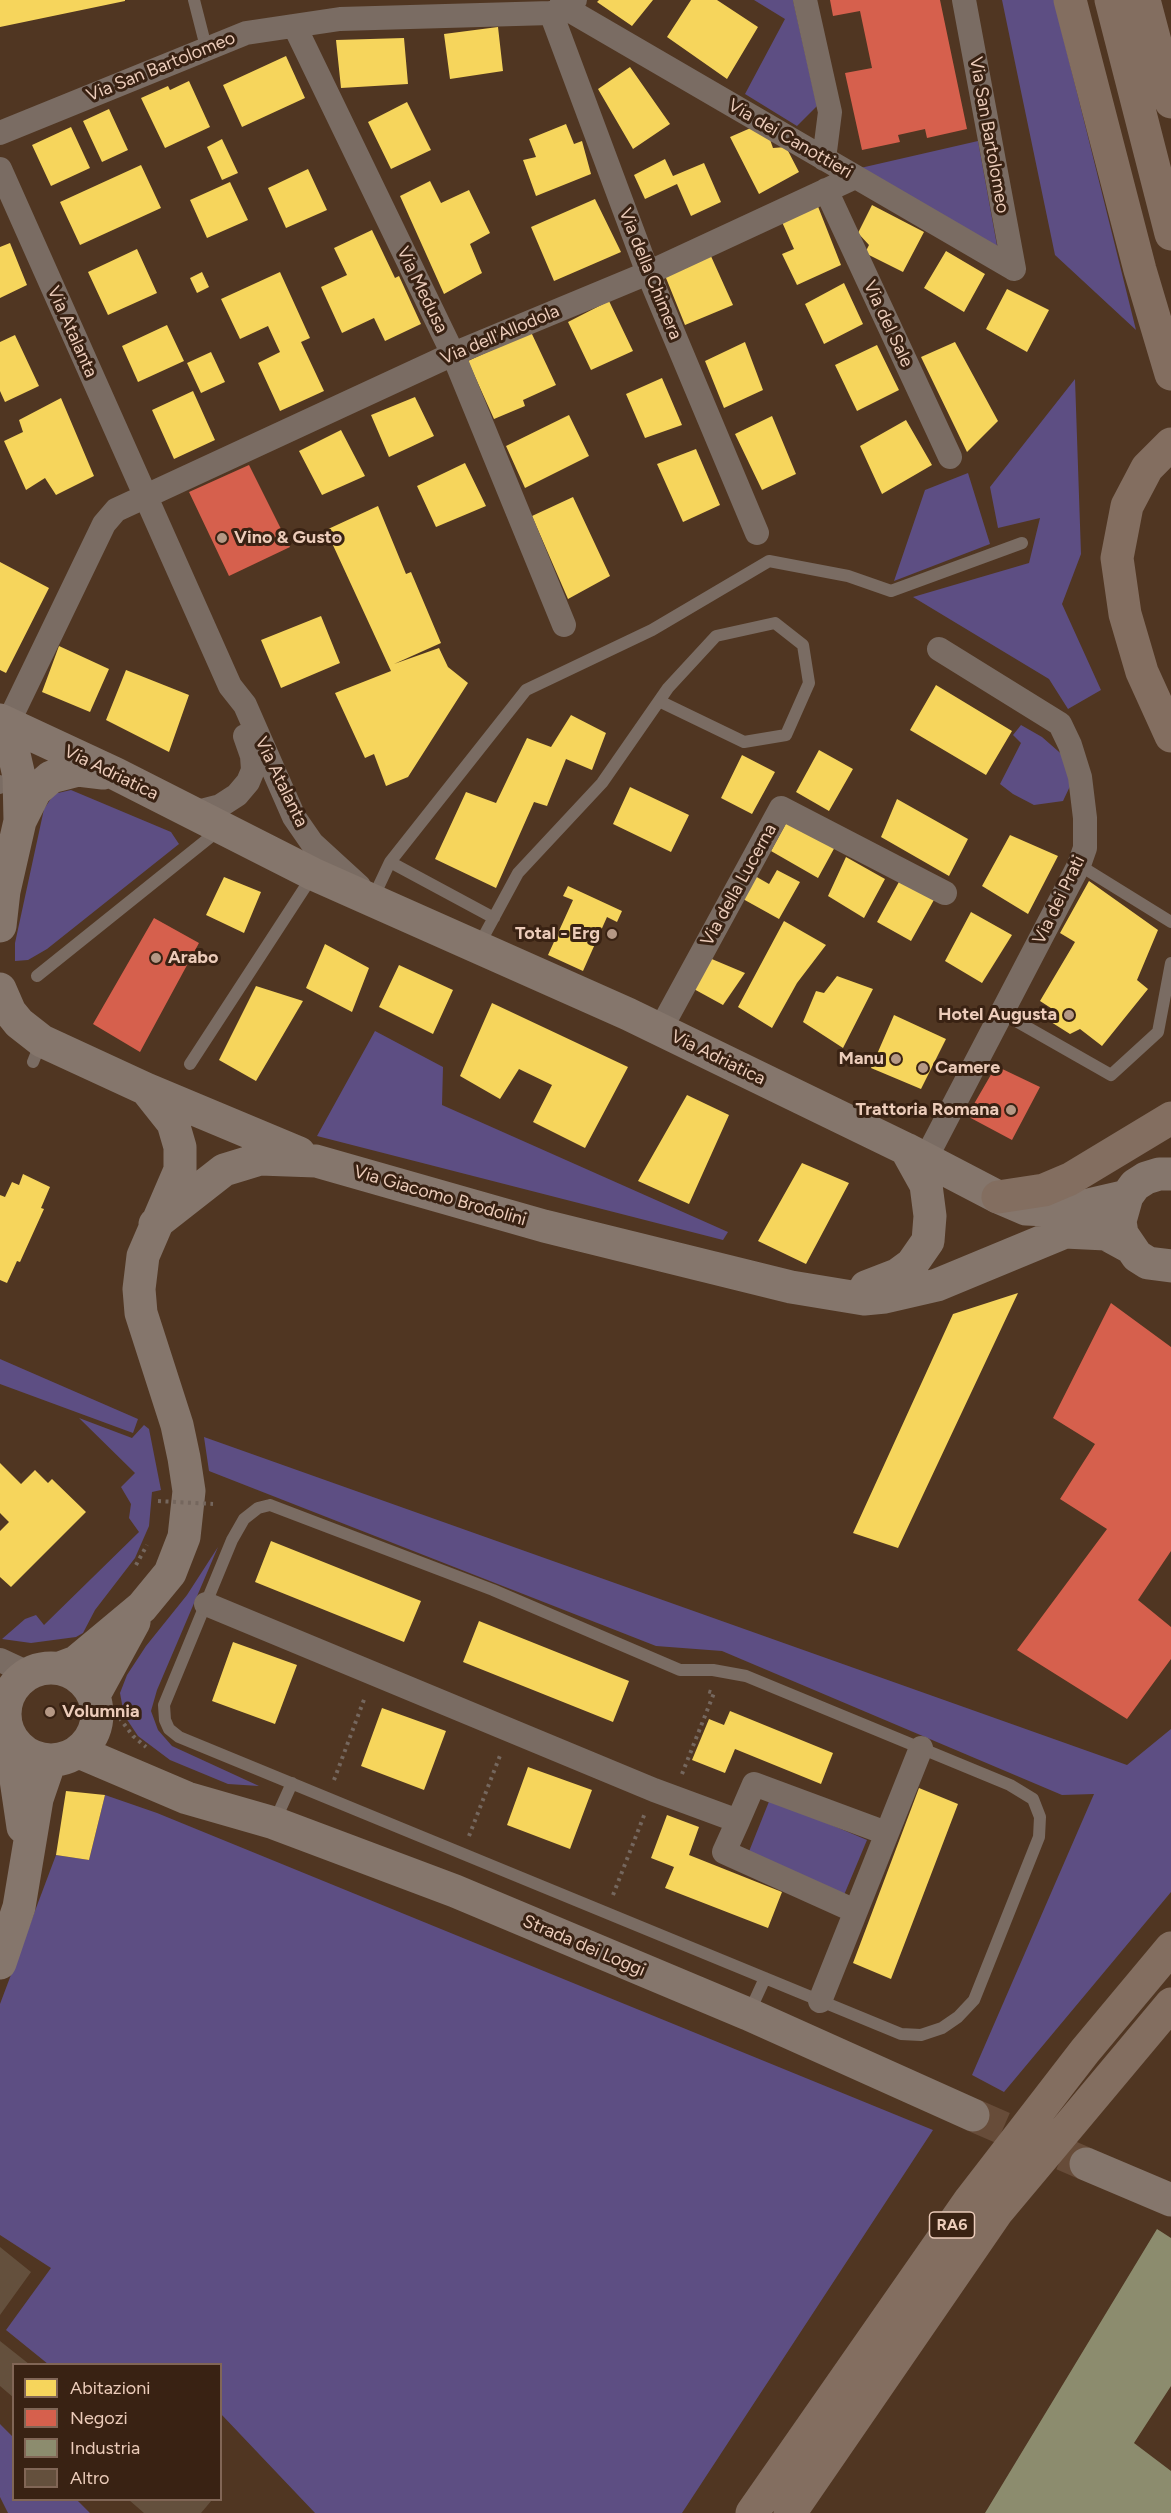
<!DOCTYPE html>
<style>
body{margin:0}
#map{position:relative;width:1171px;height:2513px;overflow:hidden;background:#503622;font-family:Figtree,sans-serif}
canvas{display:block}
.legend{position:absolute;left:12px;top:2363px;width:210px;height:138px;box-sizing:border-box;background:#392213;border:2px solid #816656;margin:0;padding:8px 10px;list-style:none;font-size:18px;color:#ecccba}
.legend li{display:flex;align-items:center;gap:12px;height:30px}
.legend b{width:30px;border:2px solid #816656}
</style>
<div id="map">
<canvas width="1171" height="2513"></canvas>
<ul class="legend">
<li><b style="height:16px;background:#f6d55c"></b>Abitazioni</li>
<li><b style="height:16px;background:#d6604d"></b>Negozi</li>
<li><b style="height:16px;background:#8c8c6e"></b>Industria</li>
<li><b style="height:16px;background:#64503d"></b>Altro</li>
</ul>
</div>
<script>
const c = document.querySelector('canvas').getContext('2d');
c.lineJoin = 'round';
function fill(path, color) {
  c.fillStyle = color;
  c.fill(path, 'evenodd');
}
function shape(rows) {
  const path = new Path2D();
  for (const r of rows) {
    if (r.length === 3) {
      path.moveTo(r[0] + r[2], r[1]);
      path.arc(r[0], r[1], r[2], 0, 2 * Math.PI);
      continue;
    }
    path.moveTo(r[0], r[1]);
    for (let i = 2; i < r.length; i += 2) path.lineTo(r[i], r[i + 1]);
  }
  return path;
}
function strokePath(path, color, width, dash) {
  c.strokeStyle = color;
  c.lineWidth = width;
  c.lineCap = dash ? 'butt' : 'round';
  c.setLineDash(dash || []);
  c.stroke(path);
}
function write(font, color, halo, rows, align = 'center') {
  c.font = font + ' Figtree,sans-serif';
  c.lineWidth = 6;
  c.setLineDash([]);
  c.textBaseline = 'middle';
  c.strokeStyle = halo;
  c.fillStyle = color;
  for (const [text, x, y, turn = 0] of rows) {
    c.save();
    c.translate(x, y);
    c.rotate((+turn || 0) * Math.PI / 180);
    c.textAlign = isNaN(turn) ? turn : align;
    if (halo) c.strokeText(text, 0, 0);
    c.fillText(text, 0, 0);
    c.restore();
  }
}
const green = shape([
 [754,0,793,0,817,106,797,126,745,94,785,19],
 [1002,0,1054,0,1136,330,1055,255],
 [978,141,998,251,856,169],
 [1075,379,1081,554,1062,604,1101,690,1068,709,1049,679,913,597,1029,563,1040,518,998,528,990,487],
 [968,473,990,544,894,581,925,490],
 [1021,725,1042,737,1066,758,1072,782,1063,801,1034,805,1013,794,1000,784,1021,743,1013,735],
 [71,790,171,832,179,844,47,949,28,960,15,961,15,943,44,809,54,794,36,798],
 [375,1031,443,1067,442,1105,728,1232,723,1240,317,1136],
 [0,1359,138,1419,133,1433,0,1384],
 [79,1418,132,1438,144,1425,149,1429,161,1490,152,1492,149,1526,135,1558,95,1610,83,1633,76,1637,31,1643,2,1639,25,1619,36,1615,44,1625,139,1532,129,1518,131,1504,121,1487,135,1473],
 [204,1437,1127,1765,1171,1729,1171,1892,1004,2092,972,2075,1094,1794,1062,1795,722,1651,656,1646,209,1471],
 [218,1547,157,1690,151,1711,158,1730,172,1746,259,1786,228,1784,170,1760,138,1736,124,1715,120,1693,127,1675,146,1646,187,1595],
 [105,1795,157,1813,933,2130,682,2513,315,2513,221,2414,220,2364,48,2364,6,2330,51,2268,0,2235,0,2004,56,1855,89,1860],
 [770,1799,867,1840,844,1895,748,1854],
 [0,2424,13,2437,14,2500,77,2500,90,2513,8,2513,0,2497]
]);
const homes = shape([
 [0,0,125,0,125,1,0,27],
 [599,0,653,0,632,26,597,2],
 [691,0,717,0,758,27,727,79,667,37],
 [498,27,503,71,450,79,444,34],
 [404,38,408,84,341,88,336,40],
 [286,56,305,98,242,127,223,85],
 [630,67,670,124,633,149,598,89],
 [189,81,210,127,165,148,141,98,168,86,170,90],
 [407,102,431,150,391,169,368,122],
 [109,109,128,150,102,162,83,121],
 [566,124,574,144,582,141,591,174,536,196,523,160,536,157,529,139],
 [71,127,90,168,51,186,32,145],
 [753,127,768,134,773,148,786,147,799,172,759,194,730,137],
 [222,139,238,173,222,180,207,147],
 [665,159,673,176,704,163,721,202,691,216,677,184,645,199,634,175],
 [141,165,161,208,80,245,60,202],
 [308,169,327,210,286,228,268,188],
 [430,181,441,203,469,190,490,233,470,244,482,273,444,294,400,196],
 [230,182,248,220,207,238,190,200],
 [595,199,621,252,554,281,531,227],
 [817,204,841,265,797,285,782,254,794,249,782,222],
 [872,205,924,232,903,272,865,253,869,245,858,233],
 [372,230,395,278,399,276,421,324,385,341,374,318,342,333,321,287,347,275,334,248],
 [10,243,27,285,0,298,0,247],
 [137,249,157,293,108,315,88,272],
 [946,251,985,274,964,312,924,288],
 [710,254,733,305,685,325,664,273],
 [202,272,209,287,197,293,190,278],
 [280,272,310,338,301,342,324,391,280,411,258,363,280,352,268,326,240,339,221,299],
 [844,283,863,324,824,344,805,304],
 [1007,289,1049,310,1027,352,986,329],
 [609,301,633,351,591,370,568,322],
 [167,325,184,361,138,382,122,346],
 [531,332,556,385,523,400,525,406,494,419,468,361],
 [15,335,39,386,5,402,0,391,0,342],
 [745,342,763,390,724,408,705,361],
 [955,342,998,421,967,452,921,357],
 [877,345,899,390,857,411,835,365],
 [211,352,225,382,201,393,187,363],
 [662,378,682,425,645,438,626,394],
 [193,391,215,440,174,459,152,410],
 [415,397,434,436,389,457,371,415],
 [61,398,94,476,56,495,45,478,26,490,4,441,23,432,19,420],
 [569,415,589,456,525,488,506,446],
 [772,416,796,474,762,490,735,434],
 [906,420,932,465,882,494,860,446],
 [341,430,365,476,322,495,299,451],
 [696,449,720,505,683,522,657,464],
 [465,463,486,506,436,527,417,486],
 [573,497,610,576,568,599,532,516],
 [378,506,406,574,411,572,441,643,394,664,439,648,448,667,468,683,408,777,386,786,374,754,365,758,335,693,391,671,326,530],
 [0,562,49,588,6,673,0,670],
 [321,616,340,663,281,688,261,640],
 [59,646,109,669,90,712,42,692],
 [126,670,189,695,169,752,106,720],
 [936,685,1012,731,986,775,910,730],
 [571,715,606,733,592,770,566,759,547,806,534,802,496,888,435,859,466,792,496,803,527,738,551,747],
 [819,750,853,769,829,811,796,792],
 [742,755,775,772,752,814,721,798],
 [630,787,689,815,671,852,613,824],
 [897,799,968,839,949,876,881,837],
 [789,818,836,845,818,878,771,851],
 [1010,835,1058,856,1028,914,982,886],
 [846,857,885,879,864,918,828,896],
 [777,870,800,882,779,919,743,899,755,876,769,884],
 [224,877,261,892,244,933,206,915],
 [900,880,935,898,911,941,877,922],
 [1089,881,1158,930,1137,980,1148,989,1102,1046,1080,1029,1070,1034,1051,1022,1057,1012,1040,1001,1075,942,1060,933],
 [568,886,622,911,617,922,607,917,583,971,548,955,573,900,563,896],
 [971,912,1012,935,982,983,945,961],
 [784,921,826,945,797,983,772,1028,738,1007],
 [325,944,369,968,352,1012,306,988],
 [707,957,745,973,723,1005,692,988],
 [399,965,453,990,433,1034,379,1007],
 [837,976,873,989,843,1048,803,1022,816,991,824,993],
 [256,986,303,1001,256,1081,219,1060],
 [492,1003,628,1067,585,1148,533,1122,552,1085,519,1069,500,1099,460,1076],
 [894,1015,946,1039,921,1089,871,1068],
 [687,1095,729,1115,689,1204,638,1181],
 [802,1163,849,1183,806,1264,758,1241],
 [23,1174,50,1187,41,1208,44,1209,20,1262,17,1261,7,1283,0,1280,0,1195,5,1197,12,1182,19,1185],
 [1018,1293,898,1548,853,1533,953,1314],
 [0,1463,21,1484,35,1470,48,1483,52,1479,86,1512,11,1587,0,1577,0,1531,9,1522,0,1513],
 [271,1541,421,1601,404,1642,255,1582],
 [479,1621,629,1681,613,1722,463,1662],
 [233,1642,297,1665,275,1724,212,1701],
 [382,1708,446,1731,424,1790,361,1766],
 [730,1711,833,1753,821,1784,735,1749,725,1773,692,1760,709,1719,724,1725],
 [528,1767,592,1790,570,1849,507,1825],
 [919,1788,958,1804,891,1979,853,1963],
 [66,1791,105,1795,89,1860,56,1855],
 [667,1815,699,1827,689,1855,782,1892,768,1928,665,1888,674,1867,651,1858]
]);
const shops = shape([
 [830,0,940,0,967,129,927,138,925,129,898,135,900,142,862,150,845,73,872,68,860,11,833,16],
 [249,465,290,547,229,576,189,492],
 [154,918,199,943,140,1052,93,1024],
 [996,1066,1040,1087,1012,1140,967,1116],
 [1111,1303,1171,1347,1171,1551,1138,1600,1171,1627,1171,1659,1127,1719,1017,1650,1107,1529,1060,1499,1095,1444,1053,1418]
]);
const industry = shape([
 [1157,2229,1171,2238,1171,2386,1134,2443,1171,2471,1171,2513,985,2513]
]);
const building = shape([
 [0,2247,31,2272,0,2315],
 [0,2341,29,2364,14,2364,14,2398,0,2386],
 [129,2500,212,2500,201,2513,144,2513]
]);
const secondaryTunnel = shape([
 [973,2115,1086,2164]
]);
const path = shape([
 [136,1565,147,1545],
 [119,1710,121,1720,133,1736,146,1747],
 [682,1774,714,1693,707,1691],
 [334,1780,365,1697],
 [469,1836,501,1753],
 [613,1895,645,1813]
]);
const lane = shape([
 [194,0,206,47],
 [0,781,0,788],
 [390,862,526,690,652,630,769,561,848,576,891,591,1022,543],
 [1079,865,1171,922],
 [374,896,390,862,494,918],
 [479,945,518,873,602,783,659,701,668,688,716,636,775,623,803,645,809,683,786,735,744,742,659,701],
 [37,976,219,830],
 [1002,1013,1111,1075,1158,1032,1171,963],
 [33,1062,41,1042],
 [190,1064,313,875],
 [270,1505,493,1590,680,1670,713,1670,746,1676,1010,1785,1033,1799,1040,1817,1039,1837,974,2000,958,2017,942,2028,921,2035,901,2034,179,1737,169,1729,165,1720,164,1705,232,1540,244,1519,258,1508,270,1505],
 [274,1823,292,1783],
 [749,2013,765,1978]
]);
const street = shape([
 [562,0,567,9,1014,269],
 [805,0,830,112,824,159],
 [964,0,1014,269],
 [551,13,648,273,757,533],
 [295,27,453,354,564,625],
 [0,133,246,33,340,19,551,13,567,9,575,0],
 [0,169,230,686,245,705,294,817,312,843,359,886],
 [826,190,950,457],
 [8,723,104,524,116,510,453,354,648,273,855,177],
 [193,813,220,806,237,795,248,782,253,770,252,756,245,736],
 [660,1030,781,808,945,893],
 [925,1160,1079,865,1085,848,1085,818,1080,777,1070,745,1060,724,939,649],
 [206,1604,654,1790,738,1821,724,1852,855,1911],
 [0,1660,28,1673],
 [0,1703,4,1711],
 [738,1821,754,1784,886,1833],
 [820,2001,921,1748]
]);
const secondary = shape([
 [0,720,116,774,313,874,628,1014,906,1149,998,1197,1026,1209,1048,1210,1075,1208,1127,1196],
 [0,730,13,750,19,776,20,821,4,891,0,926],
 [20,821,35,791,51,777,78,770,103,773],
 [0,989,10,1012,19,1023,42,1041,146,1089,299,1153],
 [1171,1174,1159,1174,1146,1178,1135,1185,1127,1196,1120,1221,1122,1234,1137,1256,1148,1263,1171,1266],
 [155,1224,224,1170,260,1159,316,1161,544,1226,791,1287,864,1299,885,1297,937,1285,1065,1232,1106,1234,1128,1246],
 [866,1287,897,1275,912,1264,928,1241,930,1216,926,1185,906,1149],
 [51,1714,46],
 [60,1668,76,1662,142,1607,170,1573,184,1537,189,1491,184,1458,177,1425,141,1313,139,1289,143,1256,180,1170,180,1147,173,1123,146,1089],
 [94,1695,134,1622],
 [13,1742,14,1766,23,1827],
 [79,1752,187,1798,274,1823,455,1891,748,2014,973,2115],
 [0,1963,19,1907,37,1799,50,1761],
 [1086,2164,1171,2200]
]);
const highway = shape([
 [1070,0,1140,270,1171,374],
 [1111,0,1171,234],
 [1144,0,1171,102],
 [1171,444,1147,468,1127,506,1117,558,1125,614,1142,672,1171,736],
 [998,1197,1044,1190,1070,1179,1171,1118],
 [752,2513,970,2200,1085,2051,1171,1948],
 [790,2513,997,2212,1171,2004]
]);
const pathBridge = shape([
 [158,1501,213,1504]
]);
const markers = [
 [222,538,6,"#b59885"],
 [612,934,6,"#b59885"],
 [156,958,6,"#b59885"],
 [1069,1015,6,"#b59885"],
 [896,1059,6,"#b59885"],
 [923,1068,6,"#b59885"],
 [1011,1110,6,"#b59885"],
 [50,1712,6,"#b59885"]
];
const shields = [
 [952,2225,45]
];
const shieldNames = [
 ["RA6",952,2225]
];
const streetNames = [
 ["Via San Bartolomeo",161,67,-22],
 ["Via San Bartolomeo",989,135,80],
 ["Via dei Canottieri",790,139,30],
 ["Via della Chimera",650,274,68],
 ["Via Medusa",422,290,64],
 ["Via del Sale",888,324,65],
 ["Via Atalanta",72,332,66],
 ["Via dell'Allodola",500,335,-23],
 ["Via Adriatica",111,773,26],
 ["Via Atalanta",281,782,64],
 ["Via della Lucerna",739,885,-61],
 ["Via dei Prati",1059,900,-64],
 ["Via Adriatica",718,1058,26],
 ["Via Giacomo Brodolini",440,1196,16],
 ["Strada dei Loggi",584,1946,23]
];
const poiNames = [
 ["Vino & Gusto",234,538],
 ["Total - Erg",600,934,"right"],
 ["Arabo",168,958],
 ["Hotel Augusta",1057,1015,"right"],
 ["Manu",884,1059,"right"],
 ["Camere",935,1068],
 ["Trattoria Romana",999,1110,"right"],
 ["Volumnia",62,1712]
];
fill(green, '#5d4e83');
fill(homes, '#f6d55c');
fill(shops, '#d6604d');
fill(industry, '#8c8c6e');
fill(building, '#64503d');
strokePath(secondaryTunnel, '#674c39', 33, [33, 16]);
strokePath(path, '#75675e', 4, [3, 4.5]);
strokePath(lane, '#7a6c63', 12);
strokePath(street, '#7a6c63', 24);
strokePath(secondary, '#85766c', 33);
strokePath(highway, '#836e60', 33);
strokePath(pathBridge, '#75675e', 4, [3, 4.5]);
for (const [x, y, r, color] of markers) {
  const dot = new Path2D();
  dot.arc(x, y, r, 0, 2 * Math.PI);
  c.fillStyle = color;
  c.fill(dot);
  strokePath(dot, '#392213', 2);
}
for (const [x, y, w] of shields) {
  const box = new Path2D();
  box.roundRect(x - w / 2, y - 13, w, 26, 4.5);
  c.fillStyle = '#392213';
  c.fill(box);
  strokePath(box, '#ecccba', 1.5);
}
write('bold 16px', '#ecccba', null, shieldNames);
write('18px', '#ecccba', '#392213', streetNames);
write('bold 18px', '#ecccba', '#392213', poiNames, 'left');
</script>
